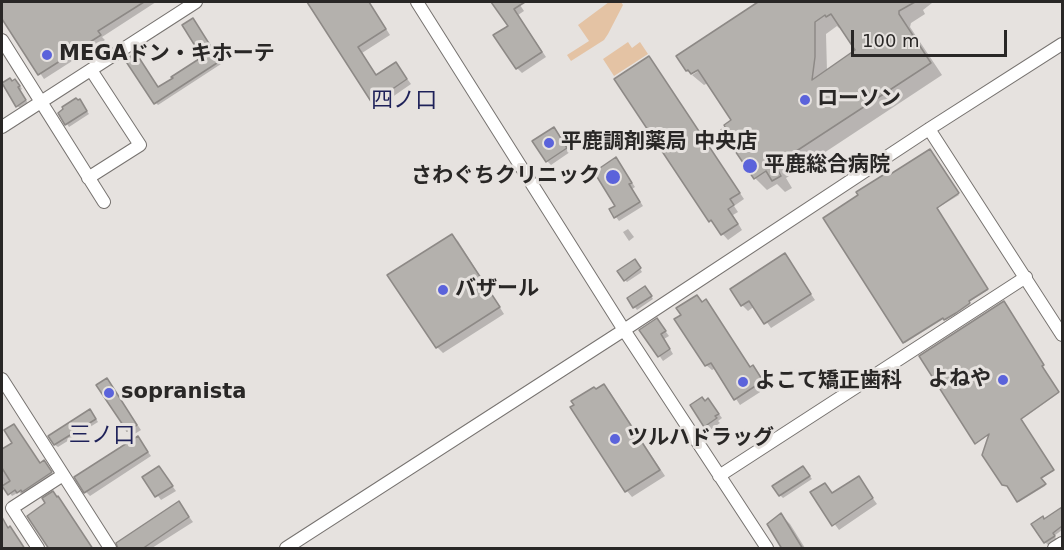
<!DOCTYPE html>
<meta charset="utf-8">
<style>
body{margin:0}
#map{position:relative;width:1064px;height:550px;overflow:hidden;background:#e6e2df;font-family:"DejaVu Sans",sans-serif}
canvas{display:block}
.frame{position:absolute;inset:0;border:3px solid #292726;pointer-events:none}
.scale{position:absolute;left:851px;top:30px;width:156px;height:27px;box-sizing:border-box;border:3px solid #292726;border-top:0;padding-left:8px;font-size:18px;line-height:21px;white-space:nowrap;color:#292726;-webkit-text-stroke:4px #e6e2df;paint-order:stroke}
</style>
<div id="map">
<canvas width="1064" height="550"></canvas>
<div class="frame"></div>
<div class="scale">100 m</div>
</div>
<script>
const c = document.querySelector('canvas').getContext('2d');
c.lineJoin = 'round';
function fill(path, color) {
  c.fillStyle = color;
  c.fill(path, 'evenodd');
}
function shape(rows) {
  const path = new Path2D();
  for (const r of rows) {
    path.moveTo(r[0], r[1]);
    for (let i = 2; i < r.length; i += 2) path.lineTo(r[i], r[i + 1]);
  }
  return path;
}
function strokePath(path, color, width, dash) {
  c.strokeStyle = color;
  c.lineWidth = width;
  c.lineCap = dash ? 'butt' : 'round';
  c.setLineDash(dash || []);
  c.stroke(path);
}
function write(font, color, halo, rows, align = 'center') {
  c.font = font + ' "DejaVu Sans","Noto Sans JP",sans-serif';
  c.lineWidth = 6;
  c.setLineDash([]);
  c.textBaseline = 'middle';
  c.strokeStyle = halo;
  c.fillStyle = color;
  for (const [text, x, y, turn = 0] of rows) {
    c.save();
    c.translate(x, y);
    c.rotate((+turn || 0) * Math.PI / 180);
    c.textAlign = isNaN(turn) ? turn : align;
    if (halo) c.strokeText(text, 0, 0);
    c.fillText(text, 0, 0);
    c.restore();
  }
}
const green = shape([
 [609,2,621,2,623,5,608,34,604,40,571,61,567,55,589,41,578,25],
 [628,42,632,48,640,42,648,54,614,76,603,59]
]);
const shadow = shape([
 [2,2,156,2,102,37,105,40,44,79,2,16],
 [309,2,369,2,390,35,362,53,377,76,396,64,411,84,378,107],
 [493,2,518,2,524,11,518,15,546,57,522,73,517,68,510,26],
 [761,2,931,2,932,3,923,10,925,14,911,23,910,27,942,75,786,178,792,188,785,192,777,184,767,190,755,178,723,131,733,121,708,83,704,85,692,75,705,67,690,73,678,56],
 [837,26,839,28,841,26,857,51,827,71,826,34],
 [195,22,221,64,158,105,156,103,158,89,204,58],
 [648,58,744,199,734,206,738,212,733,215,742,230,728,240,711,221,616,79],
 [13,83,18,83,22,89,19,91,28,103,20,108,17,106],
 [82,104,89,114,69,127,60,113],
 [558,133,570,152,551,165,547,161],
 [931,151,959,195,936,209,988,290,969,302,970,305,957,313,946,320,945,318,905,343,825,218],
 [616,159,635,187,632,189,643,206,619,221,616,217],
 [628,229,634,237,629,241,623,232],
 [452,236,458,241,504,314,443,353,437,347],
 [784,255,815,300,771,328,755,306,748,311,742,305],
 [637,264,642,272,627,282,625,280],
 [648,291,653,299,637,310,629,299],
 [706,301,751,368,753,367,758,372,768,387,740,405,716,368,712,370,706,365,703,303],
 [1003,303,1044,366,1042,367,1059,393,1021,420,1053,471,1041,479,1045,486,1019,502,1009,486,1003,484,990,434,976,443],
 [657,320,669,336,664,339,673,354,663,361,642,330],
 [107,380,141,430,133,435,128,430],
 [604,386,610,392,665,476,632,497,627,491,572,408],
 [706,402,712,405,722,418,718,421,720,423,710,430,706,426],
 [93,414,98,422,58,447,55,445,50,437],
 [138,438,151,456,90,496,86,492],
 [14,443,40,465,46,465,53,475,26,493,24,492,21,494,19,492,12,496,2,482,2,453],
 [159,468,176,491,161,500,144,477],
 [805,470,812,479,783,498,780,495],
 [858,478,877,504,839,530,812,493,833,494],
 [179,503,193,522,152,548,121,548],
 [1062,509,1062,530,1054,536,1057,539,1048,545,1045,542,1045,520],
 [781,515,790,524,805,548,784,548]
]);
const building = shape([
 [2,2,144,2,98,31,101,35,38,75,2,19,2,2],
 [307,2,369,2,386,29,358,47,376,75,396,62,407,79,372,103,307,2],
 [491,2,525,2,514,9,542,52,516,69,493,35,508,26,491,2],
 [758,2,915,2,899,11,899,14,931,63,775,165,781,176,772,181,766,171,754,179,721,130,725,127,724,125,731,120,698,70,691,74,688,70,686,71,676,56,758,2],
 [831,14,855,50,812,80,815,57,815,22,825,15,826,17,831,14],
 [193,18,220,61,154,104,125,60,136,53,158,87,173,78,171,77,202,57,182,25,193,18],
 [649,56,740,193,730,199,734,205,728,209,738,224,721,235,711,220,709,222,614,79,649,56],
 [10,78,12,81,15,79,20,86,18,87,26,100,16,107,2,83,10,78],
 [76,98,78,100,80,99,87,111,65,125,58,113,63,109,62,107,76,98],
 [554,127,567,148,546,162,532,141,554,127],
 [930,149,959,193,937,208,988,289,969,301,970,303,956,313,944,320,943,318,903,343,823,218,858,195,856,192,888,172,889,175,930,149],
 [616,157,632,183,629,184,640,202,614,218,609,209,615,206,594,172,616,157],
 [452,234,500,307,436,348,387,275,452,234],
 [785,253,811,294,764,324,749,301,741,306,730,289,785,253],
 [635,259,641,268,624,281,617,271,635,259],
 [645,286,652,296,633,308,627,298,645,286],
 [697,295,702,302,706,299,750,367,753,365,763,381,734,400,711,363,705,366,674,319,681,315,676,308,697,295],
 [1004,301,1044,365,1042,366,1059,392,1021,419,1054,470,1041,478,1046,484,1017,502,1007,486,1002,485,982,455,989,434,975,444,919,356,1004,301],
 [657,318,666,331,661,334,670,349,658,357,639,330,657,318],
 [107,378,137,425,127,431,96,385,107,378],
 [604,384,660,470,625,492,570,407,574,405,571,401,594,387,596,389,604,384],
 [702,397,705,401,708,398,719,414,715,416,717,418,704,427,690,405,702,397],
 [90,409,96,419,54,445,48,436,90,409],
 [14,424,40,463,44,460,52,472,22,492,21,490,17,493,15,490,8,495,2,486,10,481,2,468,2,449,12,443,4,430,14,424],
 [138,436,148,452,84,493,74,477,138,436],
 [159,466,173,486,155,497,142,477,159,466],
 [803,466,810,476,779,496,772,486,803,466],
 [859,476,873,498,832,526,810,492,825,483,832,493,859,476],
 [53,491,57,497,58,496,93,549,49,549,27,516,45,503,42,498,53,491],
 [179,501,189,517,142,549,118,549,116,543,179,501],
 [1062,507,1062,526,1053,533,1055,536,1044,543,1031,524,1043,516,1044,519,1062,507],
 [781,513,803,549,782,549,767,524,781,513],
 [2,517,8,528,10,526,25,549,2,549,2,517]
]);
const minor = shape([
 [417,2,624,330,767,548],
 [2,40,104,202],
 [2,127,196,2],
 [929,129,1062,335],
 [88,178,140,145,91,70],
 [2,379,110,548],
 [719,476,1026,277],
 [38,548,12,508,63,475],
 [286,548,624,330,929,129,1062,44],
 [1054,548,1062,543]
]);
const markers = [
 [47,55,6,"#5b63db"],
 [805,100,6,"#5b63db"],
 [549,143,6,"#5b63db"],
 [750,166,8,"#5b63db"],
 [613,177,8,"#5b63db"],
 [443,290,6,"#5b63db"],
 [1003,380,6,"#5b63db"],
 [743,382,6,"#5b63db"],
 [109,393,6,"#5b63db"],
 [615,439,6,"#5b63db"]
];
const poiNames = [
 ["MEGAドン・キホーテ",59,55],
 ["ローソン",817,100],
 ["平鹿調剤薬局 中央店",561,143],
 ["平鹿総合病院",764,166],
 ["さわぐちクリニック",600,177,"right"],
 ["バザール",455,290],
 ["よねや",991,380,"right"],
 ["よこて矯正歯科",755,382],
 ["sopranista",121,393],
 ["ツルハドラッグ",627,439]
];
const neighbourhoodNames = [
 ["四ノ口",404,101],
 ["三ノ口",102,436]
];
fill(green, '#e4c3a4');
fill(shadow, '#0003');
fill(building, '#b4b1ad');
strokePath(building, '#8d8986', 1.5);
strokePath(minor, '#777370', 14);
strokePath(minor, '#fff', 12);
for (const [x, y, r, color] of markers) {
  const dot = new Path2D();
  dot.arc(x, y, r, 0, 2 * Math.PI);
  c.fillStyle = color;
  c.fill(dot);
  strokePath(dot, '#e6e2df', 2);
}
write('bold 21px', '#292726', '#e6e2df', poiNames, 'left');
write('22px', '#1e2159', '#e6e2df', neighbourhoodNames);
</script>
